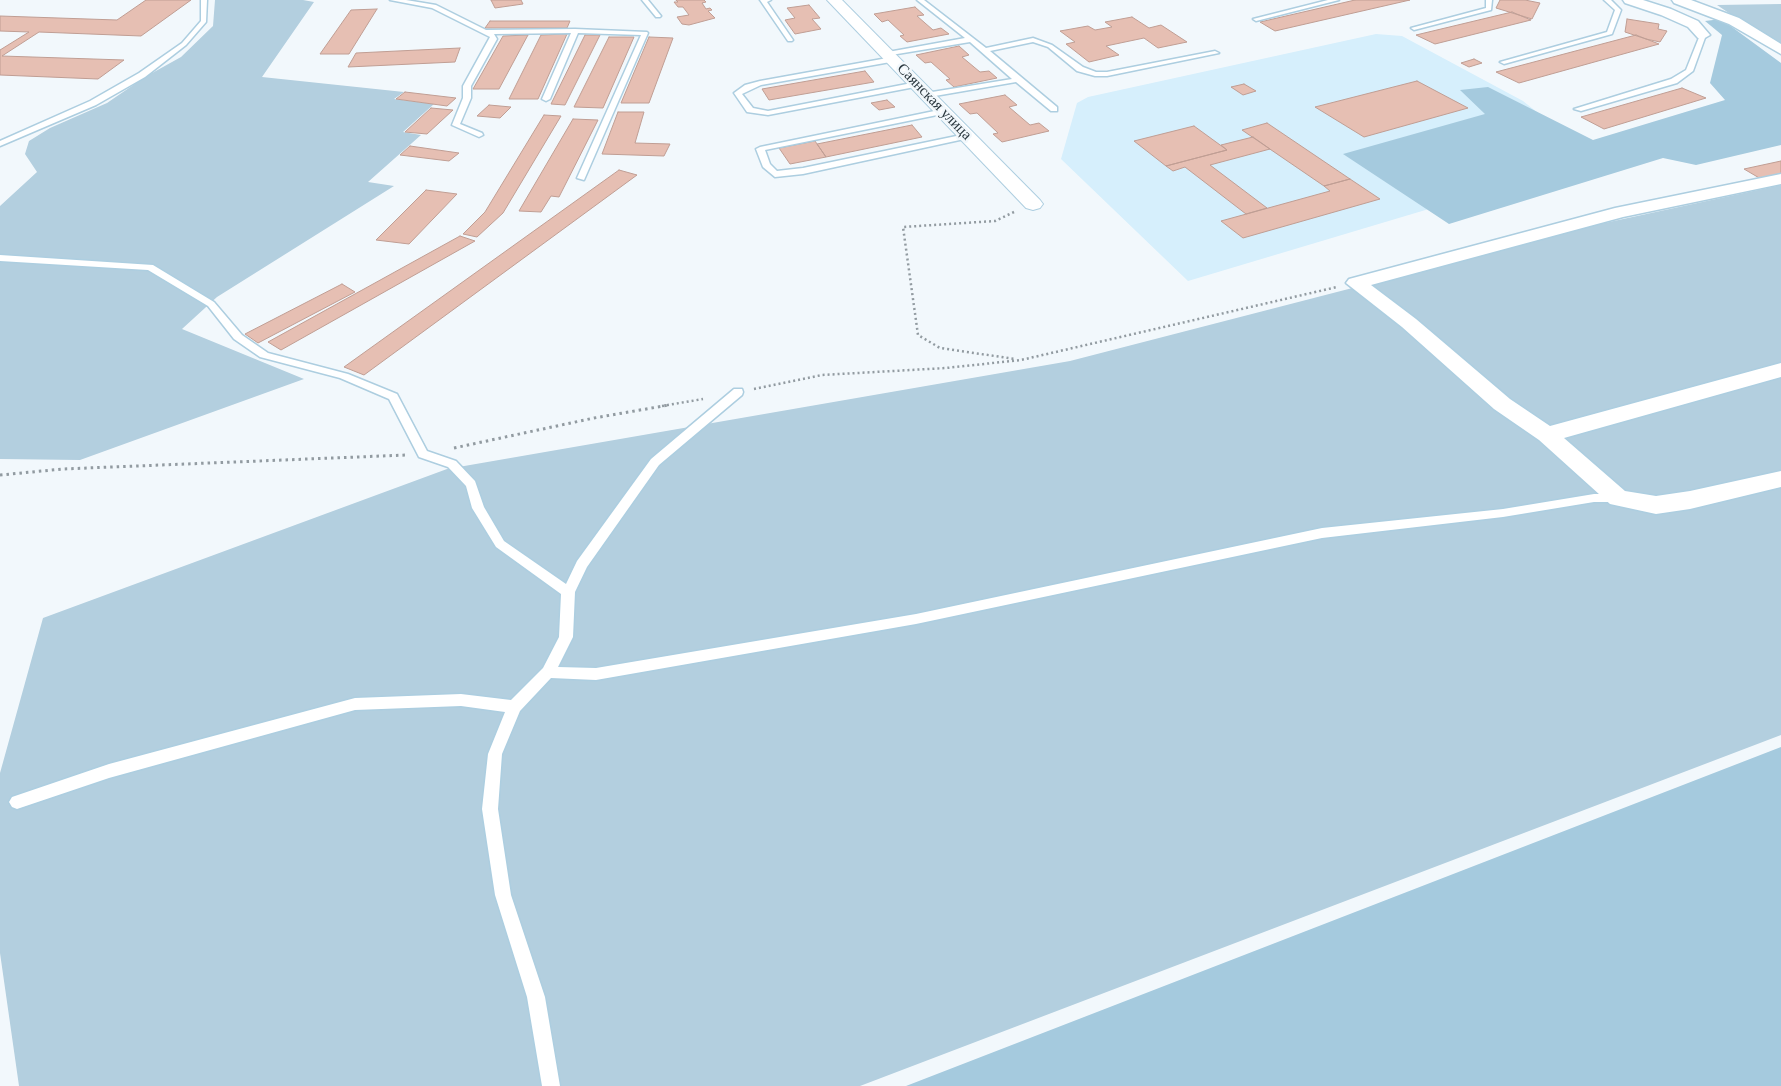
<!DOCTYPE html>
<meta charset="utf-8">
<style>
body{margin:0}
canvas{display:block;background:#f2f8fc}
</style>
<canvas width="1781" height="1086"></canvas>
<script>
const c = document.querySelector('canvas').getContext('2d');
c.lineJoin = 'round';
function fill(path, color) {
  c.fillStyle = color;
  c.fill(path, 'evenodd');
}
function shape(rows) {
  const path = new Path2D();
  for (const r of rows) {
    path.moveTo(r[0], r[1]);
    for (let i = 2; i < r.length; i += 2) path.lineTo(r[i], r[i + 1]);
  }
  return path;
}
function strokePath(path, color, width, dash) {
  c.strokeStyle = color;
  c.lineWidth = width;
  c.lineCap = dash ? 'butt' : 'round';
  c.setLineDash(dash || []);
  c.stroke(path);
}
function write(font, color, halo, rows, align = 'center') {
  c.font = font + ' Georgia,serif';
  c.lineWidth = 5;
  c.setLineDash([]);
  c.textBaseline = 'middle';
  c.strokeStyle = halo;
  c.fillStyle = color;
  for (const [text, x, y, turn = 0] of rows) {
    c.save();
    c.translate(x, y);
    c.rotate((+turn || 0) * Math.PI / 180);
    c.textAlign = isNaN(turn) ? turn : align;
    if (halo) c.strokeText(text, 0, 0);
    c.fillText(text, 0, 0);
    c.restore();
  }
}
const built = shape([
 [1376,34,1402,36,1523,101,1596,159,1188,281,1061,159,1077,103,1088,97]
]);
const green = shape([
 [215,0,303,0,314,2,262,77,404,92,394,99,434,104,403,132,421,135,368,182,394,186,217,297,182,329,304,379,80,460,0,459,0,206,37,172,25,154,29,141,50,128,107,103,145,77,181,57,213,26],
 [1781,4,1781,48,1717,5],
 [1781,185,1781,735,860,1086,19,1086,0,953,0,773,43,618,447,469,1070,361,1600,224]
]);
const forest = shape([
 [1721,19,1781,63,1781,145,1696,165,1663,158,1449,224,1343,154,1485,114,1460,90,1488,87,1593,140,1725,100,1710,83,1722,35,1705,21],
 [1781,747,1781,1086,906,1086]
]);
const building = shape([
 [146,0,191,0,141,36,39,32,2,56,124,60,98,79,0,75,0,50,29,32,0,31,0,16,117,20,146,0],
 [491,0,521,0,523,4,495,8,491,0],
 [676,0,704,0,706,2,702,3,706,9,710,8,712,10,708,11,715,18,689,25,682,24,677,17,689,15,683,7,678,7,674,2,678,2,676,0],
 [1355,0,1410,0,1275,31,1260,22,1355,0],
 [1500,0,1525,0,1540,3,1532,19,1496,8,1500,0],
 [809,5,820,18,812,19,821,29,795,34,785,20,795,18,787,8,809,5],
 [915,7,924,15,917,16,933,30,941,28,949,34,907,42,900,36,904,35,888,20,882,22,874,14,915,7],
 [377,9,349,54,320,54,351,10,377,9],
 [1512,12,1531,20,1435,44,1416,35,1512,12],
 [1132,17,1149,28,1161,25,1187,42,1158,48,1144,38,1106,46,1119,55,1089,62,1066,44,1075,42,1060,31,1088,26,1095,30,1112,27,1105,22,1132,17],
 [1627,19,1659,24,1658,29,1667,31,1660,42,1646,39,1625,32,1627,19],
 [490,21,570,21,567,28,485,28,490,21],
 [567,34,538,99,509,99,541,35,567,34],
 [528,35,499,89,473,89,503,36,528,35],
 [585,35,600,35,565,105,551,104,585,35],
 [1636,35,1659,44,1519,83,1496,72,1636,35],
 [609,37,634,37,603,108,574,107,609,37],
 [649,37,673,38,649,103,621,103,649,37],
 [959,46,969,55,962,57,980,72,989,71,997,78,954,87,946,80,950,79,931,62,925,63,916,55,959,46],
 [460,48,455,62,348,67,356,53,460,48],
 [1474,59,1482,63,1469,67,1461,63,1474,59],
 [865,71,874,82,769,100,762,89,865,71],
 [1417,81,1468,108,1364,137,1315,107,1417,81],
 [1244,84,1256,91,1243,95,1231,87,1244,84],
 [1682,88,1706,98,1604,129,1581,117,1682,88],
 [405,92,456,98,447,106,396,99,405,92],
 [1005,95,1017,105,1009,107,1030,125,1039,123,1049,131,1002,142,993,134,998,133,977,113,970,114,959,104,1005,95],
 [887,100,895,107,879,110,871,103,887,100],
 [489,105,511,107,500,118,477,116,489,105],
 [431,108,453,110,427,134,405,132,431,108],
 [618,112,644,112,635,143,670,144,664,156,602,154,618,112],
 [544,115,561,116,503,213,477,237,463,234,485,212,544,115],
 [573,119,598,120,559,197,551,196,541,212,519,211,573,119],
 [1267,123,1350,179,1324,186,1242,130,1267,123],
 [912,125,922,137,826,157,817,144,912,125],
 [1194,126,1227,150,1166,166,1134,141,1194,126],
 [1253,137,1270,149,1210,165,1267,208,1246,214,1185,167,1173,171,1166,166,1227,150,1221,145,1253,137],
 [815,141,826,157,790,164,779,148,815,141],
 [410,146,459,153,449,161,400,155,410,146],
 [1781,161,1781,175,1761,179,1744,169,1781,161],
 [619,170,637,175,364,375,344,367,619,170],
 [1350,179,1380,199,1243,238,1221,221,1330,191,1324,186,1350,179],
 [426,190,457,194,409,244,376,240,426,190],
 [460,236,475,241,281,350,268,342,460,236],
 [342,284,355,292,258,343,245,334,342,284]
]);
const pathFar1 = shape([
 [1014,212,995,221,903,227,918,335,940,348,1015,359],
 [754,389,822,375,946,368,1021,360,1337,287],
 [662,406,703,399]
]);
const path = shape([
 [454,448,594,418,669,405],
 [0,475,63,469,406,455]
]);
const service = shape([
 [201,0,207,0,206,22,186,45,145,77,96,105,0,146,0,141,90,101,139,73,182,43,201,21,201,0],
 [390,0,406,0,436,5,486,30,575,29,647,32,648,33,584,180,577,178,641,35,578,33,550,99,546,101,542,99,571,33,494,34,497,39,471,86,471,98,460,124,482,133,483,135,479,137,452,125,463,98,463,86,490,37,432,8,390,0],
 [642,0,648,0,661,16,660,17,656,17,642,0],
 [760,0,771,0,767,2,793,40,792,41,788,41,760,0],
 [917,0,924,0,986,48,1033,38,1052,45,1083,67,1096,72,1107,72,1215,51,1219,53,1107,76,1095,76,1077,71,1048,47,1033,42,990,51,1057,107,1057,111,1051,111,1016,82,929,97,925,95,926,93,1012,79,970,42,885,56,884,54,888,52,965,38,917,0],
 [1328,0,1339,0,1256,21,1253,19,1328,0],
 [1486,0,1492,0,1491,10,1414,30,1411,28,1486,8,1486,0],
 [1604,0,1611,0,1621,10,1612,34,1504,64,1500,62,1607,32,1615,10,1604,0],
 [1703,33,1706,35,1693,71,1677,83,1581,111,1574,109,1671,79,1686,70,1700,35,1703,33],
 [893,57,897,59,896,61,761,85,742,94,753,108,768,111,917,82,921,84,920,86,768,115,747,112,734,93,745,85,760,81,893,57],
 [944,109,948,111,947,113,765,150,770,164,777,171,803,168,966,134,969,134,969,138,803,174,775,177,763,167,756,149,760,147,944,109],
 [0,255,153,265,214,302,242,335,268,353,348,374,397,394,427,451,456,461,475,481,484,507,504,541,566,584,577,561,651,459,734,389,742,389,743,392,742,395,659,465,587,567,575,592,573,637,558,667,596,668,916,614,1322,528,1503,509,1594,494,1618,494,1624,498,1618,502,1594,502,1503,517,1322,538,916,624,596,680,551,678,520,711,502,754,498,809,511,895,545,997,560,1086,542,1086,527,997,495,895,482,809,488,754,505,712,461,706,355,710,109,778,17,809,12,807,9,802,12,797,109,764,355,698,461,694,511,700,543,668,559,637,561,594,496,547,472,508,466,486,448,467,419,457,389,399,340,378,260,357,234,339,208,306,148,270,0,261,0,255]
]);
const minor = shape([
 [1623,0,1643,0,1671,9,1698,21,1710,35,1703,39,1698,38,1688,27,1661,15,1625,3,1623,0],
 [1672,0,1691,0,1739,18,1781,44,1781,54,1729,24,1674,3,1672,0],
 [1781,174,1781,184,1623,217,1371,285,1416,319,1510,399,1550,426,1781,363,1781,377,1564,438,1625,491,1656,496,1690,491,1781,471,1781,487,1690,509,1656,514,1610,504,1539,440,1494,409,1402,327,1346,283,1349,279,1615,208,1781,174]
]);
const tertiary = shape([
 [827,0,842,0,1040,200,1043,204,1040,208,1033,210,1026,208,827,0]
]);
const farStreetnames = [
 ["Саянская улица",934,102,46]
];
fill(built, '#d6effc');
fill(green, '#b3cfdf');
fill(forest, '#a5cade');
fill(building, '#e6bfb3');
strokePath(building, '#c09e94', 1);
strokePath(service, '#adcee0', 3);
strokePath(minor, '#adcee0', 3);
strokePath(tertiary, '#adcee0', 2);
strokePath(pathFar1, '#929ba1', 2.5, [2, 3]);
strokePath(path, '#929ba1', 3, [2.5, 4]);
fill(service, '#fff');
fill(minor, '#fff');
fill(tertiary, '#fff');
write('15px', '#2a373e', '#f2f8fc', farStreetnames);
</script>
